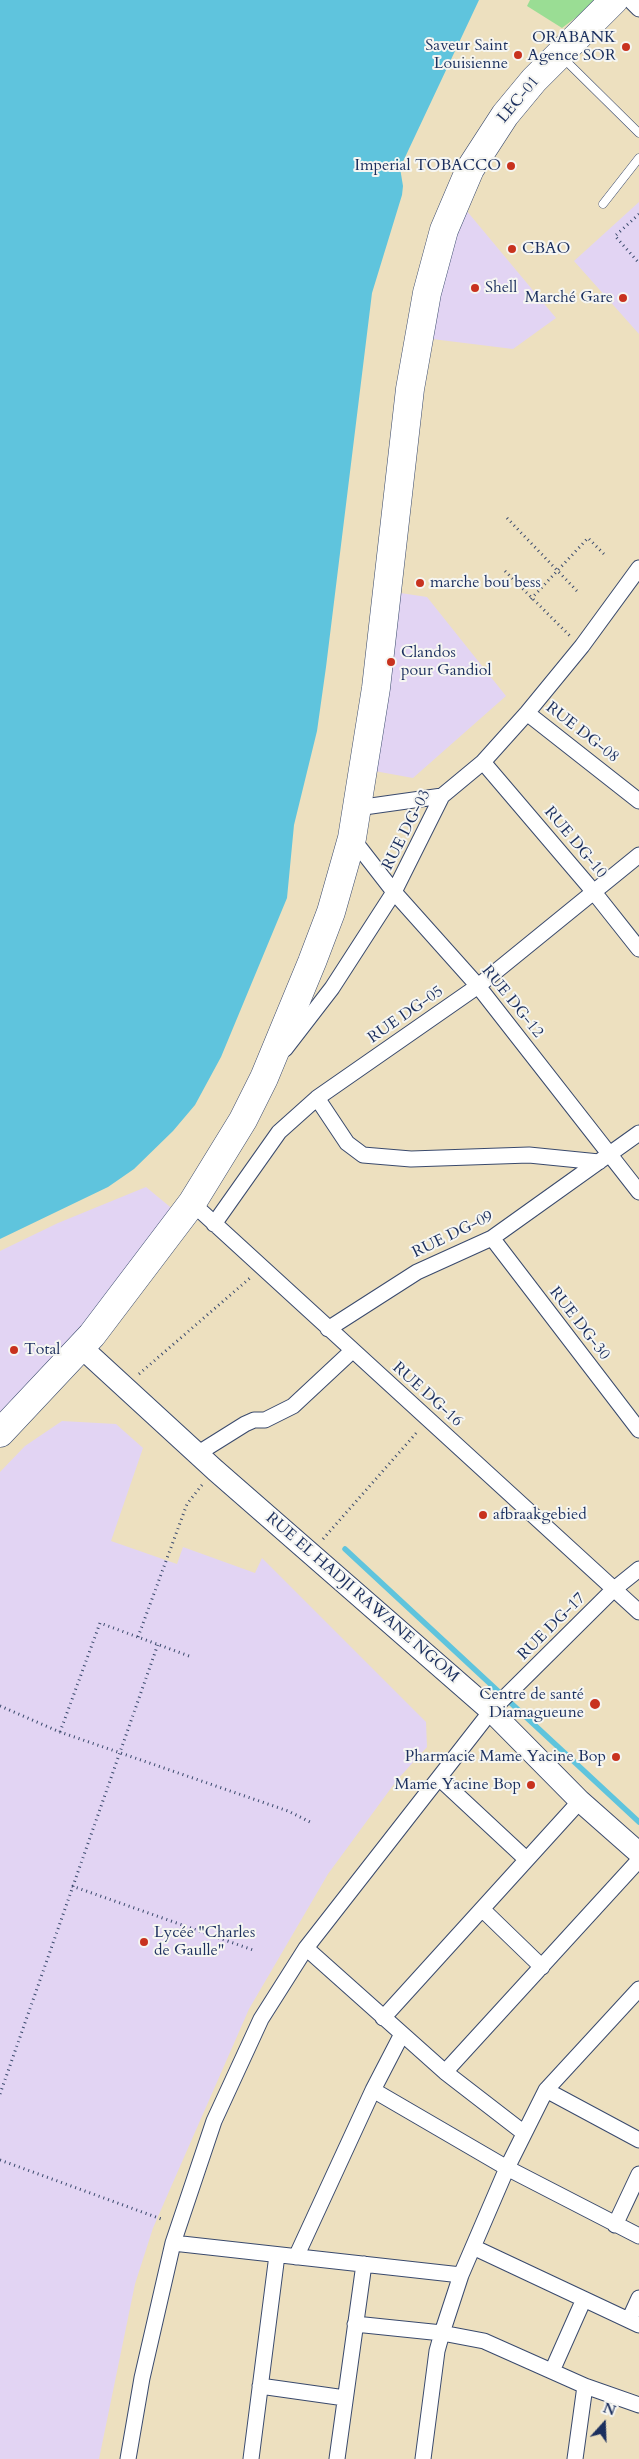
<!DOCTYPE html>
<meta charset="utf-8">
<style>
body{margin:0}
#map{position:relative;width:639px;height:2459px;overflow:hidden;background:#ede0bf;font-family:Cardo,serif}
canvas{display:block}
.north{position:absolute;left:579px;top:2399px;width:50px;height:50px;-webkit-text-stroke:4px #f6f6f2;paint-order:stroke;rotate:20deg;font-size:14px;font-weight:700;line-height:20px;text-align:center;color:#1b2f5e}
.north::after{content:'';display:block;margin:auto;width:18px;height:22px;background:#1b2f5e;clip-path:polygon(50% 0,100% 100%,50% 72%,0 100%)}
</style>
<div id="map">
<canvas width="639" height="2459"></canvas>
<div class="north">N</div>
</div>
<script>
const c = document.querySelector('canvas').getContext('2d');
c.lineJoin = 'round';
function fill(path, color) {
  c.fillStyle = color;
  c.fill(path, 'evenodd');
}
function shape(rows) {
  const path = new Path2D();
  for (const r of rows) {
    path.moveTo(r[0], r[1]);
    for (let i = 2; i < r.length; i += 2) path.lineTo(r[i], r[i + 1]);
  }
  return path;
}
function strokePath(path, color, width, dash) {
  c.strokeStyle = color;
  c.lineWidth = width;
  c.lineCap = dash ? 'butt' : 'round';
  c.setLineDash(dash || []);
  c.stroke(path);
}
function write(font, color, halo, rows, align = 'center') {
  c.font = font + ' Cardo,serif';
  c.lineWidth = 4;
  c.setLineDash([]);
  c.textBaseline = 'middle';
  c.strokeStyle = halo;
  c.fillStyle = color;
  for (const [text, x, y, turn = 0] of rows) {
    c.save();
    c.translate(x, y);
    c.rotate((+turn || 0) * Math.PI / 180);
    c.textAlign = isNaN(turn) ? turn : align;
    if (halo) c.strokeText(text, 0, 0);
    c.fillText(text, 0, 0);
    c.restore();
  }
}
const built = shape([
 [639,202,639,334,574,261],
 [461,204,556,318,513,349,424,338],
 [394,592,427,597,506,696,413,778,369,770],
 [146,1187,175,1211,108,1297,0,1417,0,1251,58,1223],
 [62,1421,116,1424,143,1448,111,1541,177,1564,183,1547,255,1573,262,1558,426,1722,427,1747,397,1780,328,1874,249,2009,153,2228,135,2284,99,2459,0,2459,0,1472,25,1446]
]);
const green = shape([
 [530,0,599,0,562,28,527,6]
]);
const water = shape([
 [0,0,479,0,400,168,403,186,402,195,372,293,326,667,317,731,294,825,287,898,221,1057,195,1105,173,1131,134,1169,108,1187,0,1239]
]);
const stream = shape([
 [345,1549,639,1822]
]);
const path = shape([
 [639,214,615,236,639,263],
 [507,518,577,591],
 [505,571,570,636],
 [531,599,588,538,606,556],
 [139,1374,250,1278],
 [323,1539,418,1431],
 [138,1637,187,1504,202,1485],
 [0,1706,60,1732,288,1811,310,1822],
 [60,1732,100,1623,189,1656],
 [72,1886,253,1950],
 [0,2094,158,1644],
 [0,2160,164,2220]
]);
const lane = shape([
 [562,57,639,133],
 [603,204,639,158]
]);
const street = shape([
 [630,0,639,9],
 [527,713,639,801],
 [483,762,593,891,639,949],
 [357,808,442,796],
 [352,838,394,892,478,986,639,1192],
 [285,1049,332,988,394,892,442,796,483,762,527,713,582,646,639,568],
 [317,1098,347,1143,363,1155,411,1159,529,1155,599,1162],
 [192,1203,639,1612],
 [214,1224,279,1132,317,1098,478,986,639,855],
 [492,1238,639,1430],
 [328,1329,417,1272,492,1238,639,1133],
 [197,1454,245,1424,254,1420,265,1420,293,1406,352,1351],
 [439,1778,526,1859],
 [482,1909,542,1967],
 [306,1948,445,2072,524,2133],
 [383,2018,580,1801],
 [445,2072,639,1860],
 [373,2090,507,2168,639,2236],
 [546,2090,639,2140],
 [615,2225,639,2174],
 [173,2243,461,2275],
 [473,2247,639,2325],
 [296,2257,373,2090,402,2034],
 [629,2320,639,2298],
 [355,2324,442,2333,484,2341,585,2386,639,2405],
 [552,2371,584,2299],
 [260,2386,345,2398],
 [128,2459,142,2378,173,2243,214,2121,261,2019,306,1948,491,1711,613,1590,639,1569],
 [251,2459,277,2255],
 [337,2459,364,2264],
 [423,2459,437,2351,442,2333,461,2275,507,2168,546,2090,639,1989],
 [575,2459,585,2386]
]);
const secondary = shape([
 [81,1347,215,1470,491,1711,580,1801,639,1853]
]);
const highway = shape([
 [0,1433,92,1335,192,1203,243,1120,264,1078,312,962,331,912,352,838,376,688,410,389,427,293,444,230,470,169,505,115,534,80,614,0]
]);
const markers = [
 [626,47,5,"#c8321e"],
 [518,55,5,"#c8321e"],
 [511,166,5,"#c8321e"],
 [512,249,5,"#c8321e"],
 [475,288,5,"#c8321e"],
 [623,298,5,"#c8321e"],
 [420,583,5,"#c8321e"],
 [391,662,5,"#c8321e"],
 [14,1350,5,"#c8321e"],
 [483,1515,5,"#c8321e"],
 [595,1704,6,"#c8321e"],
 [616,1757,5,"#c8321e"],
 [531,1785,5,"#c8321e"],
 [144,1942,5,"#c8321e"]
];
const poiNames = [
 ["ORABANK",616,38],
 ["Agence SOR",616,56],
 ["Saveur Saint",508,46],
 ["Louisienne",508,64],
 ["Imperial TOBACCO",501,166],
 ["CBAO",522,249,"left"],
 ["Shell",485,288,"left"],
 ["Marché Gare",613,298],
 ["marche bou bess",430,583,"left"],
 ["Clandos",401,653,"left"],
 ["pour Gandiol",401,671,"left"],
 ["Total",24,1350,"left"],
 ["afbraakgebied",493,1515,"left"],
 ["Centre de santé",584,1695],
 ["Diamagueune",584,1713],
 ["Pharmacie Mame Yacine Bop",606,1757],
 ["Mame Yacine Bop",521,1785],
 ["Lycée \"Charles",154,1933,"left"],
 ["de Gaulle\"",154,1951,"left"]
];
const streetNames = [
 ["LEC-01",519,100,-50],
 ["RUE DG-08",582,733,38],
 ["RUE DG-03",407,830,-63],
 ["RUE DG-10",575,843,50],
 ["RUE DG-12",512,1002,51],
 ["RUE DG-05",406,1015,-35],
 ["RUE DG-09",453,1235,-26],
 ["RUE DG-30",579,1324,52],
 ["RUE DG-16",427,1395,42],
 ["RUE EL HADJI RAWANE NGOM",362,1598,41],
 ["RUE DG-17",552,1627,-45]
];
fill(built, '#e2d4f3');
fill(green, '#9add94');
fill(water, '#5fc4dd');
strokePath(stream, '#5fc4dd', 5.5);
strokePath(lane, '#3a4a6d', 9);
strokePath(street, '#3a4a6d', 17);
strokePath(secondary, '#3a4a6d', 23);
strokePath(highway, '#3a4a6d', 29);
strokePath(path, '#3a4a6d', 3, [1, 4]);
strokePath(lane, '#fff', 8);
strokePath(street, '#fff', 15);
strokePath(secondary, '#fff', 21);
strokePath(highway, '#fff', 28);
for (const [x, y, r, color] of markers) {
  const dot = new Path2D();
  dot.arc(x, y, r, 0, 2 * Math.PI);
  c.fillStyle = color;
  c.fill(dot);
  strokePath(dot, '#f6f6f2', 2);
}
write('16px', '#1b2f5e', '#f6f6f2', poiNames, 'right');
write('16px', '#1b2f5e', '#f6f6f2', streetNames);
</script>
